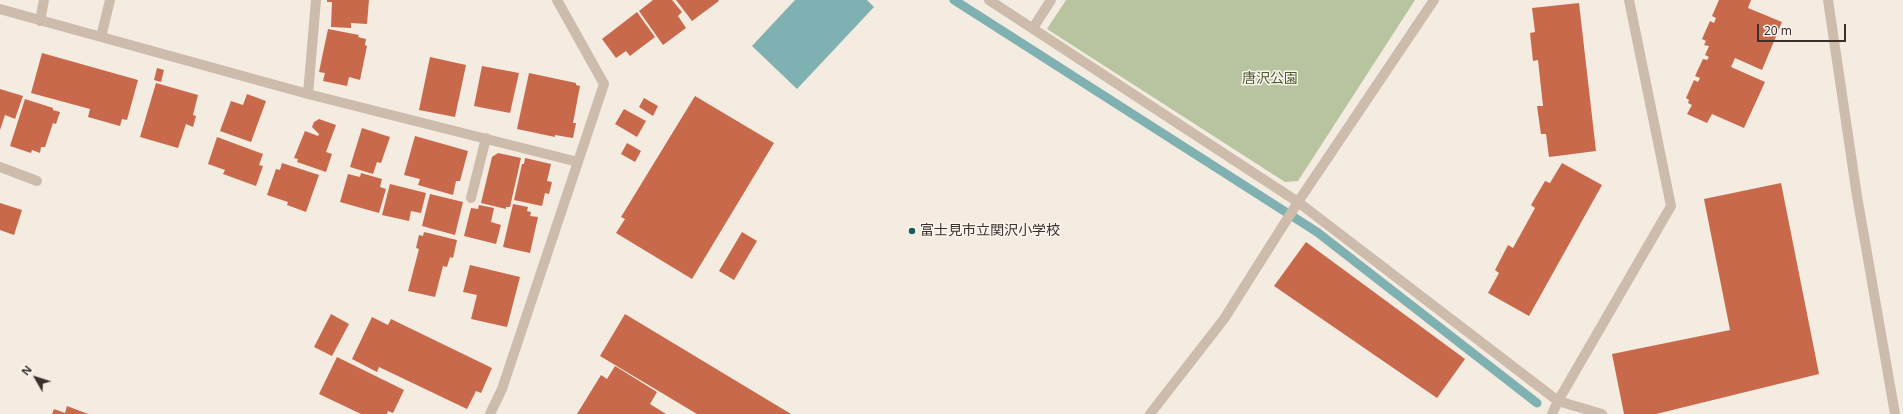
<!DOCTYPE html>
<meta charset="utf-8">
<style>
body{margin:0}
#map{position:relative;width:1903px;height:414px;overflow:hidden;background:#f4ebe1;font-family:"Noto Sans",sans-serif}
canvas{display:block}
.north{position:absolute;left:16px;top:358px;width:40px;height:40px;-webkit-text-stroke:3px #fbf5ee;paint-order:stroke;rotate:309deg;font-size:11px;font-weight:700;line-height:16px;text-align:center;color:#3b302b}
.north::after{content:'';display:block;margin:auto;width:14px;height:18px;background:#3b302b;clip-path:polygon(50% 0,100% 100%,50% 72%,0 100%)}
.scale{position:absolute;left:1757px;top:24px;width:89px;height:18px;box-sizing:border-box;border:2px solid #3b302b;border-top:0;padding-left:5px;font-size:12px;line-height:14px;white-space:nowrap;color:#3b302b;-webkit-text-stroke:3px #fbf5ee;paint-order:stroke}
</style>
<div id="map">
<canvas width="1903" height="414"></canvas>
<div class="north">N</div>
<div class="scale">20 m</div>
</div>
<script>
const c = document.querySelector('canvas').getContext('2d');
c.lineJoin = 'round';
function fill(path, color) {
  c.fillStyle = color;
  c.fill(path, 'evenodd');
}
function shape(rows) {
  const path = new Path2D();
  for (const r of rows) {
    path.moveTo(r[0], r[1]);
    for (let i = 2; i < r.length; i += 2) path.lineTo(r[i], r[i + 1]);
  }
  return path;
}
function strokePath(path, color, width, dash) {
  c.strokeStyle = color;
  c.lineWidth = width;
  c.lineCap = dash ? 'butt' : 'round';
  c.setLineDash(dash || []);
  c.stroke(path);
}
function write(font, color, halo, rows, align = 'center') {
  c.font = font + ' "Noto Sans","Noto Sans JP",sans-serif';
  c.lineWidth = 3;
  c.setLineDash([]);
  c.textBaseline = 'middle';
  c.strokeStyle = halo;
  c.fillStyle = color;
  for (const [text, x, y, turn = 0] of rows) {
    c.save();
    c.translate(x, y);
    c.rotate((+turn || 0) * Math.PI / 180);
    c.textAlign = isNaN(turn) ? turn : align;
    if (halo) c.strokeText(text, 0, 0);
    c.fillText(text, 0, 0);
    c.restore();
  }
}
const green = shape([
 [1066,0,1415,0,1298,181,1285,182,1047,29]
]);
const water = shape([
 [795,0,867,0,874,7,797,89,752,46]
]);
const stream = shape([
 [954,0,1317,232,1537,403]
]);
const building = shape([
 [327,0,369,0,367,24,351,23,351,28,331,27,332,2,327,2],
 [653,0,672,0,682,12,678,16,686,28,663,45,639,11],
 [676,0,718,0,719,1,692,21],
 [1719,0,1751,0,1748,8,1782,22,1762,70,1735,58,1731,67,1765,82,1744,128,1712,114,1707,123,1687,114,1692,105,1688,103,1689,100,1686,98,1694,80,1698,82,1700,78,1695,76,1703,59,1707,60,1709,57,1705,55,1709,46,1704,45,1706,41,1702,39,1710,21,1714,23,1716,18,1712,16],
 [1579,3,1596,151,1549,157,1546,134,1541,134,1537,106,1543,106,1538,60,1533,61,1530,33,1535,32,1532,8],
 [637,12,655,37,630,56,626,51,616,58,602,39],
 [328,29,359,35,358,37,366,39,365,45,367,46,360,80,349,77,347,86,323,81,325,73,319,72],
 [42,53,138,80,127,120,122,119,120,126,88,117,90,109,31,93],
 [430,57,466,65,455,117,419,110],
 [482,66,519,73,510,113,474,106],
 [157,68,164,70,161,82,154,80],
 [529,73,576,83,576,85,580,86,573,123,576,123,573,138,555,135,555,137,517,129],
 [156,83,198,95,193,115,196,116,193,127,186,124,178,148,140,137],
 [0,89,23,96,15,119,5,115,0,130],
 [247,94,266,101,251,142,220,131,231,101,243,105],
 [695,96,774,143,692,279,616,233,625,219,621,217],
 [644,98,658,106,653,116,639,107],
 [25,99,53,108,53,110,60,112,56,124,53,123,45,147,41,147,40,153,32,150,31,153,10,146],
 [624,109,646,121,637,137,615,124],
 [319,119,336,125,326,152,332,154,326,172,297,162,298,159,294,158,305,131,318,136,319,134,312,127,314,122],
 [362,128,390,137,381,163,377,162,373,174,350,167],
 [415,136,468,151,460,181,456,181,453,195,418,185,420,179,404,175],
 [217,137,263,154,259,165,263,166,256,186,223,174,225,170,208,164],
 [627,143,641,151,635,162,621,154],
 [498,153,521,158,510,207,506,207,506,209,481,203,492,157],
 [525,158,551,164,547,181,552,182,549,194,545,193,542,206,514,200,522,164,524,164],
 [282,163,319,175,306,212,287,205,288,202,267,195,276,169,280,170],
 [1562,163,1602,185,1529,316,1488,293,1499,273,1495,270,1508,245,1513,248,1535,208,1531,205,1545,181,1550,183],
 [361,173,382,179,380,187,386,189,379,213,340,202,348,174,360,177],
 [1781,183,1819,374,1656,414,1624,414,1612,354,1730,330,1704,199],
 [390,184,426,193,421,213,411,211,409,221,382,215],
 [430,194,463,202,455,235,422,226],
 [0,203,22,210,14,235,0,230],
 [513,204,528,207,527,211,531,212,530,216,538,217,530,253,503,247],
 [479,205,494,208,491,222,501,225,496,244,464,236,471,208,478,209],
 [424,232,457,240,453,258,450,257,447,267,443,266,435,297,408,291,419,249,416,248,419,235,423,236],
 [742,232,757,241,734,280,719,271],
 [1306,242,1465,359,1437,398,1274,286],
 [470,265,520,277,507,327,471,319,477,295,463,292],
 [331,314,349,324,332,356,314,347],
 [625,314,791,414,697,414,600,356],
 [372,317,388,325,391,319,492,368,481,393,476,391,467,409,379,367,377,372,352,359],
 [337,357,404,390,393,413,388,411,387,414,361,414,319,394],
 [615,366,657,392,650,404,666,414,577,414,601,375,607,379],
 [67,406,88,414,52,414,54,409,65,413]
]);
const minor = shape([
 [989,0,1298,202,1558,401,1602,414],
 [1828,0,1857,196,1895,414],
 [0,9,308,94,578,162],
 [40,21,44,0],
 [1033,28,1051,0],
 [101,37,110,0],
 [308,94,316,0],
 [0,167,37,181],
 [471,198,486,138],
 [490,414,502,389,604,84,557,0],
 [1150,414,1224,319,1298,202,1434,0],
 [1552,414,1558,401,1671,206,1629,0]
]);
const markers = [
 [912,231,4,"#1f5a5e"]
];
const parkNames = [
 ["唐沢公園",1270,79]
];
const poiNames = [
 ["富士見市立関沢小学校",920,231]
];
fill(green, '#b8c4a0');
fill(water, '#7fb0b2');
strokePath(stream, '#7fb0b2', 9);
fill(building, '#c8694b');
strokePath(minor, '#cdbbac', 10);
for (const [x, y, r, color] of markers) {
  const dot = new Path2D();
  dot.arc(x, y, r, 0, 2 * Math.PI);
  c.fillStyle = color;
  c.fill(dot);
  strokePath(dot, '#fbf5ee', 1.5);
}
write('14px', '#4a5a2e', '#fbf5ee', parkNames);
write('14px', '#3b302b', '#fbf5ee', poiNames, 'left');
</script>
